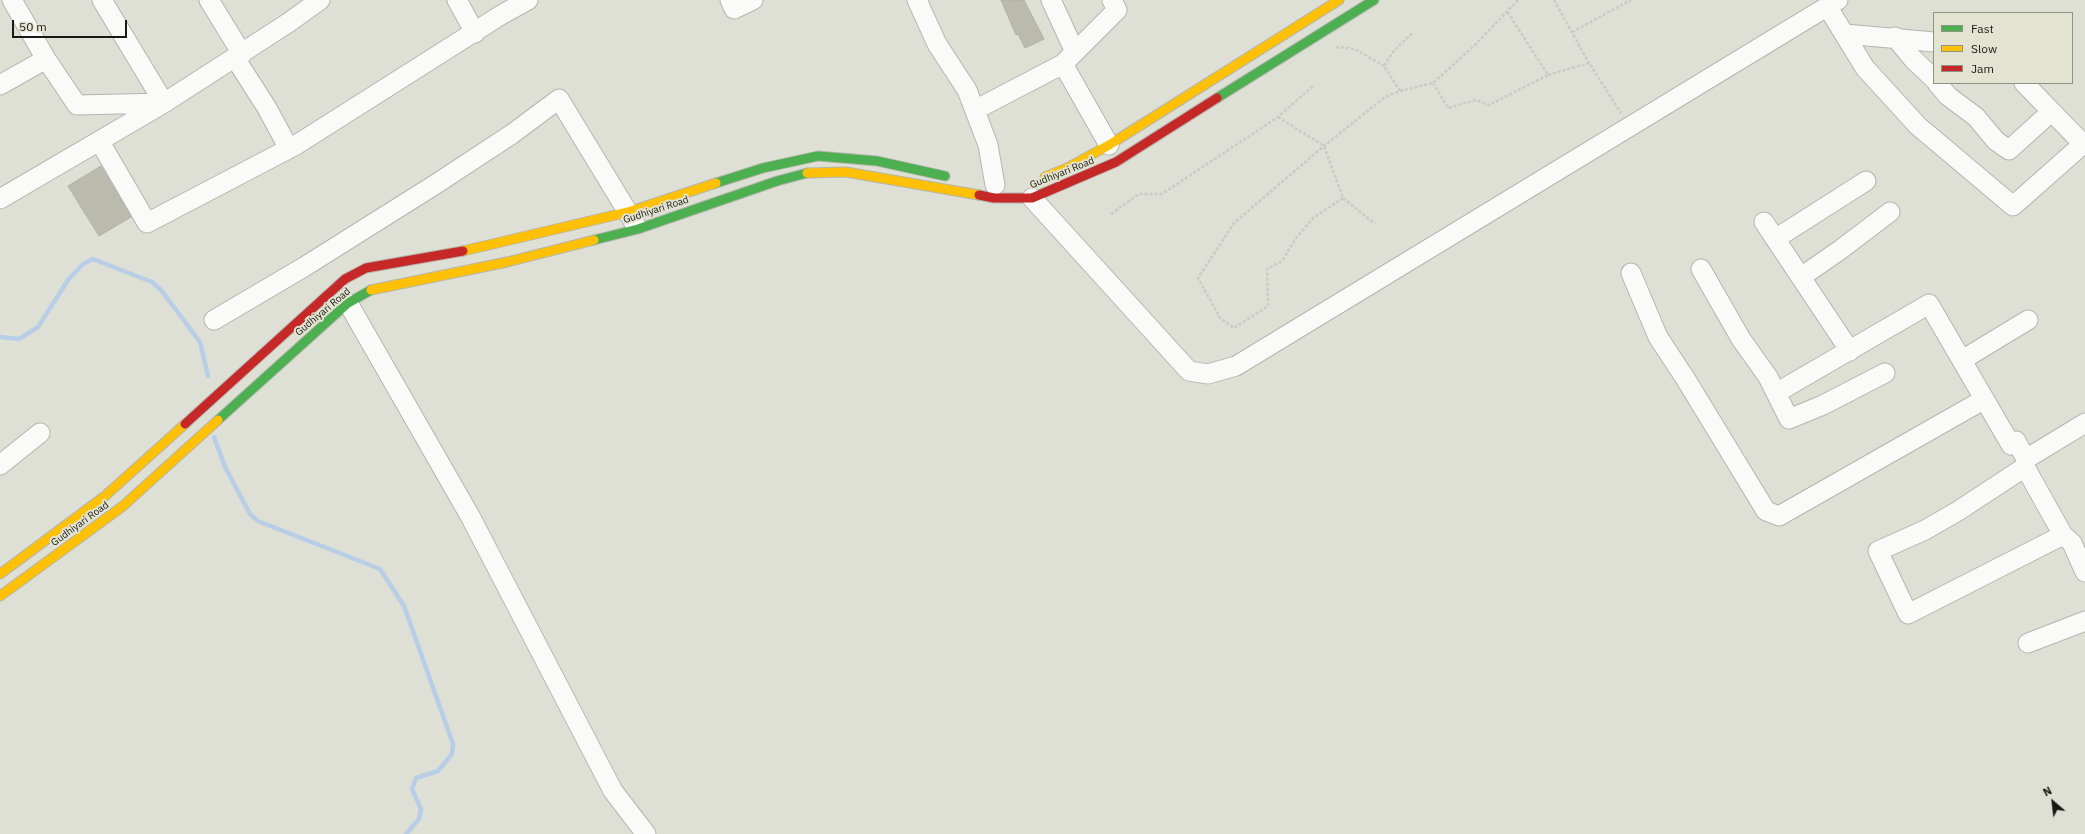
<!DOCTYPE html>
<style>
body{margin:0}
#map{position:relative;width:2085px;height:834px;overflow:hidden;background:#dedfd5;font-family:"IBM Plex Sans",sans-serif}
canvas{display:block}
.legend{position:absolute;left:1933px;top:12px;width:140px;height:72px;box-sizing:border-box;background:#e2e3d1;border:1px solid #919285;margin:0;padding:5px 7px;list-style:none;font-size:12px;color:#181912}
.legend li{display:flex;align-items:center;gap:8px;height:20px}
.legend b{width:20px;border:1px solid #919285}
.north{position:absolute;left:2033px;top:782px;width:40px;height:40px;-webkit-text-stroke:3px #e2e3d1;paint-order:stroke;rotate:332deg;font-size:11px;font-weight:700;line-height:16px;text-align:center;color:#181912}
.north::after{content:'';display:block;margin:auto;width:14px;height:18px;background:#181912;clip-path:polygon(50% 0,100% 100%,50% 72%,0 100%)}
.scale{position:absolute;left:12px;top:20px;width:115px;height:18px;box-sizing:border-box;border:2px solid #181912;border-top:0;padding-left:5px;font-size:12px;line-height:14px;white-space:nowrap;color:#181912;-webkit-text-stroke:3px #e2e3d1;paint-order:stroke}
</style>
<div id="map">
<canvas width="2085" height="834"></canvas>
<ul class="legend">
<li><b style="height:5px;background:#4caf50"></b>Fast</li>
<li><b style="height:5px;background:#ffc107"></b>Slow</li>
<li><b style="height:5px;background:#c62828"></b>Jam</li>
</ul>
<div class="north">N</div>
<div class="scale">50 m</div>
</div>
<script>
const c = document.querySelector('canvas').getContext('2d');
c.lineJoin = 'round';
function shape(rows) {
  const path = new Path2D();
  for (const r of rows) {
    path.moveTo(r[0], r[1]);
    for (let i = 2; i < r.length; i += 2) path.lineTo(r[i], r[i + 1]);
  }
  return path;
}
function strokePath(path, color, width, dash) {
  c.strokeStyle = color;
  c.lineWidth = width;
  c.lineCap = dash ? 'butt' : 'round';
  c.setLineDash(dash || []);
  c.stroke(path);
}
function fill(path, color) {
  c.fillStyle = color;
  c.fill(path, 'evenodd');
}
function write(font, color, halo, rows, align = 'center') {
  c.font = font + ' "IBM Plex Sans",sans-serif';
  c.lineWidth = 4;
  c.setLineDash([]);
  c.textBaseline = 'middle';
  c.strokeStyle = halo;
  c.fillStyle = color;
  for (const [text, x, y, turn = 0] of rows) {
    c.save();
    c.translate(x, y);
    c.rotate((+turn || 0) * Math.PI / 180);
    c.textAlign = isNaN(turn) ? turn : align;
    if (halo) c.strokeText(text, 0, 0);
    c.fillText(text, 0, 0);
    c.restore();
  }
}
const stream = shape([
 [0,337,19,339,38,327,68,280,83,264,93,259,152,282,161,290,200,342,208,376],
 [214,437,225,467,250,514,258,521,380,569,404,606,453,744,452,754,438,771,416,778,412,789,421,809,419,819,406,834]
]);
const building = shape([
 [1001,0,1024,0,1044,39,1025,48,1018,34,1016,35,1001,0],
 [101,166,131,217,99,236,68,186,101,166]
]);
const path = shape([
 [1554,0,1589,63],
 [1572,32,1631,0],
 [1336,47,1355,49,1384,66],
 [1548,75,1589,63,1621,113],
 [1433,83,1448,108,1476,100,1489,105,1548,75,1507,11],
 [1400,91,1384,66,1393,52,1412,33],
 [1278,117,1324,146,1343,198,1375,224],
 [1343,198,1313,218,1296,238,1282,261,1267,269,1268,306,1234,328,1220,318,1198,278,1234,223,1324,146,1385,97,1400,91,1433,83,1475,45,1518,0],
 [1111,214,1139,194,1162,194,1278,117,1313,86]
]);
const street = shape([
 [12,0,46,59,77,105,162,103],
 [102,0,164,103],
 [209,0,242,54],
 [457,0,475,33],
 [730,0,734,9,753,0],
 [917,0,937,44,967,90,988,145,995,185],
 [1051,0,1075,52],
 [1827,6,1865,68,1918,126,2013,206,2083,144],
 [1845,34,1934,42],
 [1895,37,1913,59,1934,79],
 [235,58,267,108,289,149],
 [1063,64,1109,145],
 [1937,83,1948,96,1976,117,1996,141,2009,150,2051,112],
 [2024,83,2085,146],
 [0,85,46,59],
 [975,110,1063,64,1117,10,1112,0],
 [100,142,147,223,296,145,501,15,528,0],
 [1032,198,1189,371,1208,374,1236,366,1838,0],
 [0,199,164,103,288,23,320,0],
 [1764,222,1850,351],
 [1775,239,1866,181],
 [1701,269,1741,339,1768,377,1789,419,1823,405,1885,373],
 [1631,273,1658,337,1685,378,1766,511,1779,516,1983,400],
 [1801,277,1840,250,1890,212],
 [348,303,470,516,613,791,646,834],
 [214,320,304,267,436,184,512,134,559,99,635,224],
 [1962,360,2028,320],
 [1776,393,1929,304,2011,445,2016,441,2026,459,2025,467,2063,535,2072,543,2085,572],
 [2026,459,2085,423],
 [0,465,40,433],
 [2025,467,1958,511,1925,530,1878,551,1908,614,2063,535],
 [2028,643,2085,621]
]);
const fast = shape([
 [1217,98,1374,0],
 [716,183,763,168,818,156,877,161,945,176],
 [594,240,638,229,777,181,807,173],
 [218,420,348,303,371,290]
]);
const slow = shape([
 [807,173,846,172,979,195],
 [1045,177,1067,168,1109,145,1339,0],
 [463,251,628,212,716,183],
 [371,290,507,262,594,240],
 [0,574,105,496,185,424],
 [0,596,123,506,218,420]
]);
const jam = shape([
 [979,195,994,198,1032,198,1116,162,1217,98],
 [185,424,345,279,366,268,463,251]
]);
const streetNames = [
 ["Gudhiyari Road",1062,173,-22],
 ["Gudhiyari Road",656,210,-18],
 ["Gudhiyari Road",323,312,-40],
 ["Gudhiyari Road",80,524,-36]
];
strokePath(stream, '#b8cee6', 4.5);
fill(building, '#babbad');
strokePath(building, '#b0b1aa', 1);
strokePath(street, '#b4b5ad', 21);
strokePath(fast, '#b4b5ad', 11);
strokePath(slow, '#b4b5ad', 11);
strokePath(jam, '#b4b5ad', 11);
strokePath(path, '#cacac7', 2.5, [3, 2]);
strokePath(street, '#fafaf9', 19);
strokePath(fast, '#4caf50', 9);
strokePath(slow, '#ffc107', 9);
strokePath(jam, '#c62828', 9);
write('10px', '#181912', '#e2e3d1', streetNames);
</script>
